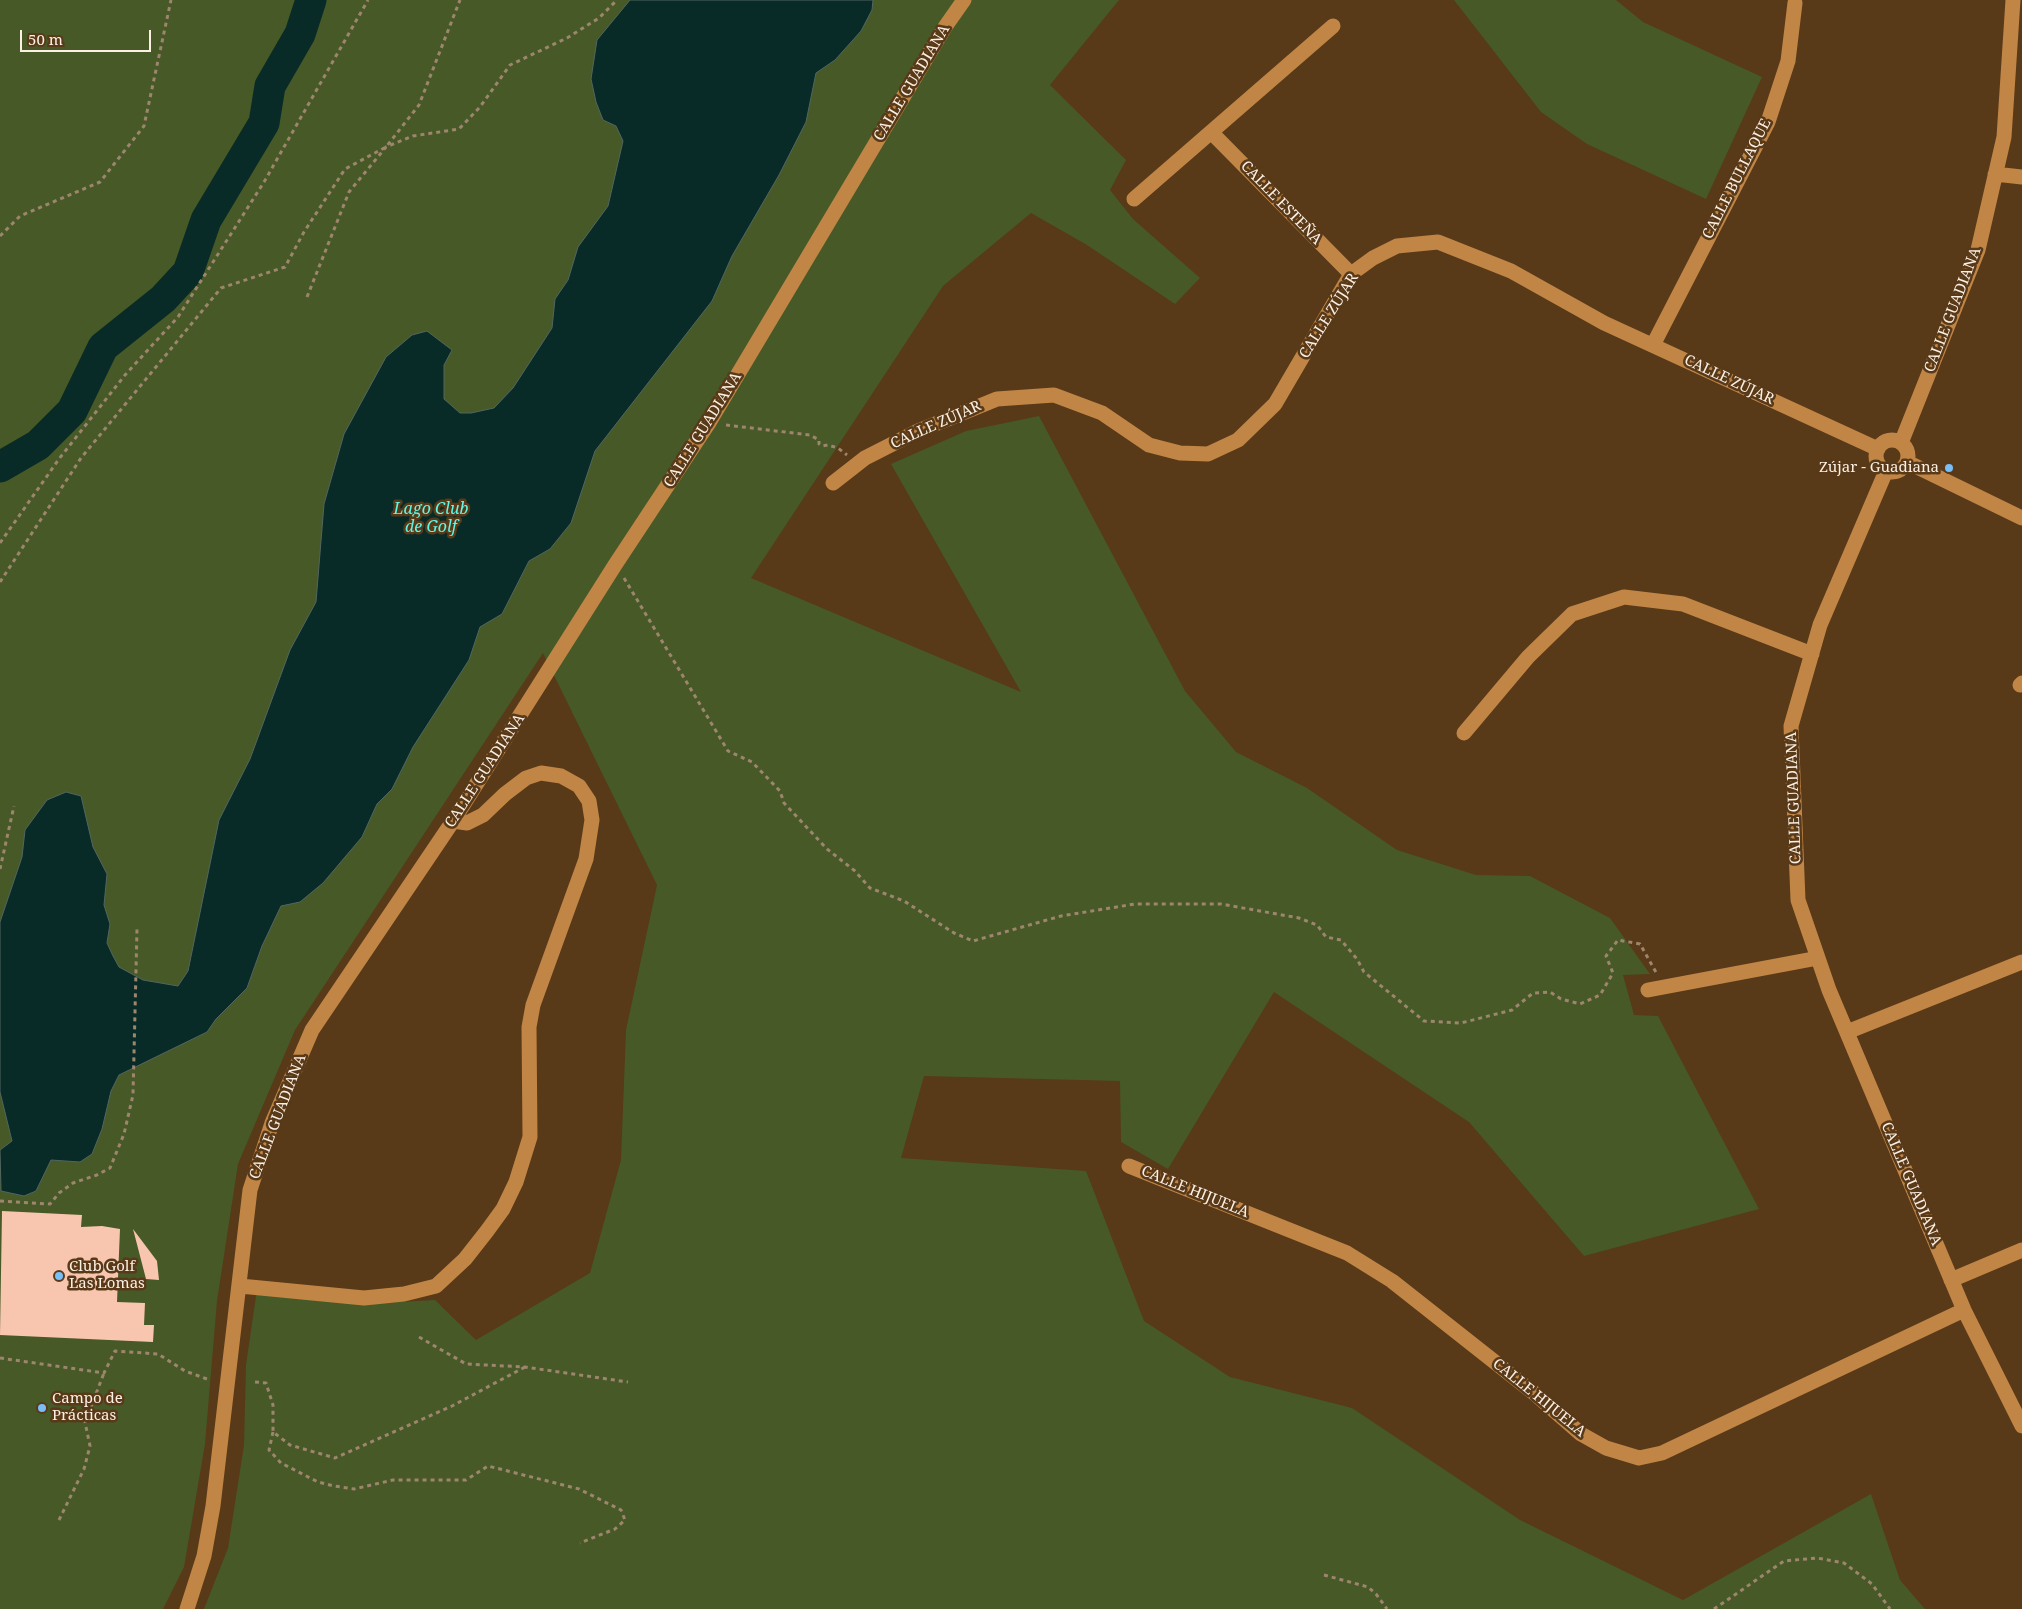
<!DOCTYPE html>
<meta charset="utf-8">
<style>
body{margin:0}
#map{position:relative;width:2022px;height:1609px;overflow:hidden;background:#583918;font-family:"Noto Serif",serif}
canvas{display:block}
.scale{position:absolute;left:20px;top:30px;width:131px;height:22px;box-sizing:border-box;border:2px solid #fcefe3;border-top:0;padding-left:6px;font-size:15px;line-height:18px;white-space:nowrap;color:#fcefe3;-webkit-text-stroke:4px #583918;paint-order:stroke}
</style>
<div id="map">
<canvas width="2022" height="1609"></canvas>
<div class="scale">50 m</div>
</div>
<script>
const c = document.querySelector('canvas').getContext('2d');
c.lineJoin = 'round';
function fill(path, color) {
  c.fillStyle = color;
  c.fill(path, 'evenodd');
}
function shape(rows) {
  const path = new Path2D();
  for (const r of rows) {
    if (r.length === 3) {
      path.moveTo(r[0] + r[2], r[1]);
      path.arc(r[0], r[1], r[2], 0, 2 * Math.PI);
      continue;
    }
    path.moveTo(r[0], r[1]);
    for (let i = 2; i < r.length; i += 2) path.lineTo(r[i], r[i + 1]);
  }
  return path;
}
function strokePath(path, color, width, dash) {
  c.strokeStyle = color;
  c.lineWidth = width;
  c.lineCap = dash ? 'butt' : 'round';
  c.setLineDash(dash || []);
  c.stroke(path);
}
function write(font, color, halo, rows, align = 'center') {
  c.font = font + ' "Noto Serif",serif';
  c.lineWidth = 5;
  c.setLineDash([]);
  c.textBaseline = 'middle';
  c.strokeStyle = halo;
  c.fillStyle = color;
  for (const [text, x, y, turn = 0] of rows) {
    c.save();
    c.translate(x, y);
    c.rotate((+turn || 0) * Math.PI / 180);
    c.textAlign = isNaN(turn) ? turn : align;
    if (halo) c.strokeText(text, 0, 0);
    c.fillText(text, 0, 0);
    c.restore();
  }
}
const green = shape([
 [0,0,1119,0,1050,85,1126,160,1110,190,1133,219,1200,278,1175,304,1087,245,1031,213,943,286,751,578,1021,692,891,464,966,431,1039,416,1185,691,1236,752,1307,788,1397,850,1476,875,1530,876,1610,918,1650,974,1623,975,1634,1015,1658,1016,1759,1209,1584,1256,1469,1122,1274,992,1168,1169,1121,1142,1120,1081,924,1076,901,1158,1086,1171,1144,1321,1230,1377,1352,1408,1520,1520,1683,1600,1871,1494,1900,1580,1925,1609,204,1609,228,1548,244,1445,246,1365,257,1289,365,1304,435,1300,476,1340,590,1273,621,1160,626,1030,657,885,543,653,295,1030,238,1164,217,1301,205,1444,184,1567,163,1609,0,1609],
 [1454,0,1616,0,1643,22,1762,77,1706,199,1587,144,1541,112]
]);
const water = shape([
 [630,0,873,0,872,10,861,31,835,60,816,73,806,122,779,175,732,256,712,301,595,451,571,523,550,549,529,561,502,614,480,627,469,660,413,747,392,789,377,804,362,837,323,883,300,902,281,906,262,946,247,988,216,1019,207,1032,119,1075,111,1091,102,1129,92,1154,80,1162,51,1160,36,1191,24,1196,1,1191,0,1150,12,1141,0,1092,0,922,22,857,25,830,47,800,66,792,81,796,93,847,107,874,104,905,110,924,107,943,113,956,119,967,143,980,178,986,188,971,219,820,250,759,290,650,316,602,324,504,344,434,386,357,412,335,427,331,452,350,444,365,444,399,460,413,471,413,494,408,513,388,552,328,555,299,568,280,578,247,608,206,623,141,616,126,603,120,596,102,591,79,597,40,630,0]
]);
const river = shape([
 [0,467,38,445,72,411,103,347,163,299,188,272,206,220,264,123,270,86,300,34,311,0]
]);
const building = shape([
 [2,1211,82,1215,81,1227,102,1226,120,1229,117,1302,145,1303,144,1325,154,1325,153,1342,0,1335],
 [133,1229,157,1261,159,1280,146,1279]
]);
const path = shape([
 [0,236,20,216,100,182,144,126,171,0],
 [307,297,349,192,386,147,413,136,459,129,480,107,510,65,567,38,599,18,617,0],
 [726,425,810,435,819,440,819,444,822,446,828,445,838,448,847,455],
 [0,543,59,459,125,375,178,317,264,182,368,0],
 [624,578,728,751,752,762,780,791,784,803,827,849,855,871,870,888,904,901,954,933,973,941,1061,916,1135,904,1221,904,1299,918,1317,925,1326,937,1341,940,1357,959,1364,972,1424,1021,1461,1023,1512,1010,1533,993,1550,992,1561,999,1580,1004,1600,995,1613,973,1606,956,1618,940,1640,944,1657,974],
 [0,582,81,458,221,288,285,267,304,232,345,169,386,147,419,105,460,0],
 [0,869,14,806],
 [0,1201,50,1204,59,1193,73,1183,97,1175,110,1168,124,1134,133,1095,137,929],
 [419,1337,466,1364,525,1367,628,1382],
 [0,1358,104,1373,115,1351,158,1354,185,1371,207,1379],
 [255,1382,266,1383,273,1405,273,1432,290,1445,335,1458,452,1406,525,1367],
 [273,1432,269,1450,281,1463,318,1482,334,1486,354,1489,393,1480,466,1480,488,1466,579,1489,621,1510,625,1520,615,1529,580,1543],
 [59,1520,84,1469,90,1446,85,1422,104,1373],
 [1324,1575,1368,1587,1376,1594,1387,1609],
 [1714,1609,1784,1561,1817,1558,1844,1563,1872,1584,1890,1609]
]);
const minor = shape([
 [1211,132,1351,274],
 [1995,174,2022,177],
 [1134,199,1333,26],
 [1653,345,1768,122,1788,61,1795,3],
 [1892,456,16],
 [1901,443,1978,250,2004,137,2013,0],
 [1907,462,2022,518],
 [1886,471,1820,625,1791,726,1798,900,1829,990,1964,1310,2022,1426],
 [833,483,865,458,918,431,997,399,1054,395,1102,413,1149,445,1180,453,1208,454,1238,440,1275,404,1351,274,1373,258,1397,246,1438,242,1511,271,1604,323,1878,449],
 [2020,685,2022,683],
 [1464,733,1528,657,1572,614,1624,597,1683,604,1812,654],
 [1648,990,1818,958],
 [1847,1032,2022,962],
 [1129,1166,1347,1253,1392,1281,1534,1393,1581,1434,1606,1448,1639,1458,1662,1453,1964,1310],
 [1951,1280,2022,1250],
 [240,1286,364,1298,404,1294,436,1286,465,1259,487,1231,503,1209,516,1182,530,1137,529,1027,533,1005,586,859,592,820,589,801,579,786,561,776,541,773,526,778,505,794,483,815,467,823,453,821],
 [187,1609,204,1556,213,1506,250,1190,272,1123,312,1030,453,821,615,565,710,421,945,27,964,0]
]);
const markers = [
 [1949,468,5,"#7abef8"],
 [59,1276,5,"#7abef8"],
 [42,1408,5,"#7abef8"]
];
const streetNames = [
 ["CALLE GUADIANA",912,83,-59],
 ["CALLE BULLAQUE",1737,179,-63],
 ["CALLE ESTEÑA",1281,203,46],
 ["CALLE GUADIANA",1953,310,-69],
 ["CALLE ZÚJAR",1329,316,-58],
 ["CALLE ZÚJAR",1729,380,25],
 ["CALLE ZÚJAR",936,425,-24],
 ["CALLE GUADIANA",703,430,-58],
 ["CALLE GUADIANA",485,771,-57],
 ["CALLE GUADIANA",1794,798,-92],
 ["CALLE GUADIANA",278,1117,-69],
 ["CALLE GUADIANA",1911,1184,67],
 ["CALLE HIJUELA",1195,1192,22],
 ["CALLE HIJUELA",1539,1398,39]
];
const poiNames = [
 ["Zújar - Guadiana",1939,468,"right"],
 ["Club Golf",69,1267],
 ["Las Lomas",69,1284],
 ["Campo de",52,1399],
 ["Prácticas",52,1416]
];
const waterNames = [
 ["Lago Club",431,509],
 ["de Golf",431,527]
];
fill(green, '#475926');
fill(water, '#092b28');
strokePath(water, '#526660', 1);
strokePath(river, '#092b28', 31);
fill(building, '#f8c6af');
strokePath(path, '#9d866d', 3, [4, 4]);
strokePath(minor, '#c18546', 15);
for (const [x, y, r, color] of markers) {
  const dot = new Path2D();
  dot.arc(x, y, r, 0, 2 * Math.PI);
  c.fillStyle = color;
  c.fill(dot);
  strokePath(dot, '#583918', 2);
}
write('15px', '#fcefe3', '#583918', streetNames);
write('15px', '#fcefe3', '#583918', poiNames, 'left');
write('italic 16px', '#61f7e7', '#583918', waterNames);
</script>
